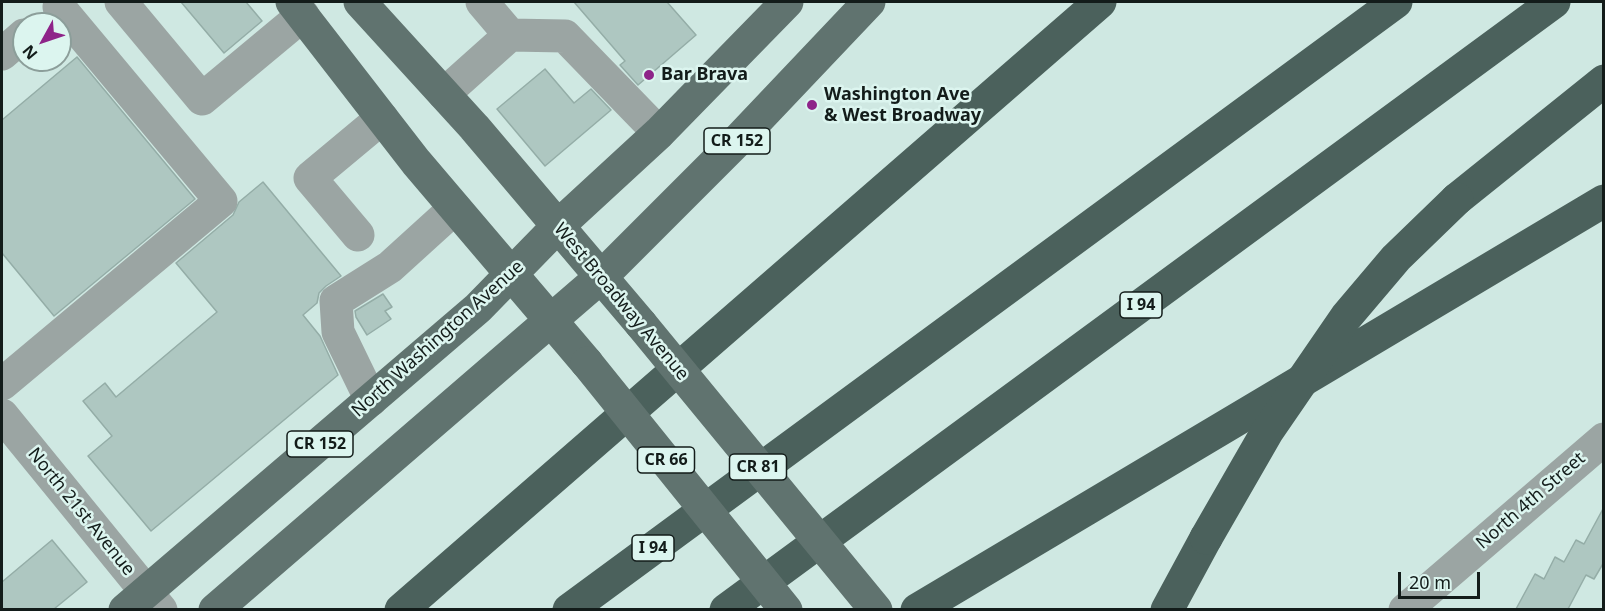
<!DOCTYPE html>
<style>
body{margin:0}
#map{position:relative;width:1605px;height:611px;overflow:hidden;background:#cfe8e2;font-family:"Noto Sans",sans-serif}
canvas{display:block}
.frame{position:absolute;inset:0;border:3px solid #131c1a;pointer-events:none}
.north{position:absolute;left:12px;top:12px;width:60px;height:60px;box-sizing:border-box;background:#dcf5ef;border:2px solid #8c9e9a;border-radius:50%;rotate:230deg;font-size:16px;font-weight:700;line-height:24px;text-align:center;color:#131c1a}
.north::after{content:'';display:block;margin:auto;width:21px;height:27px;background:#8e2489;clip-path:polygon(50% 0,100% 100%,50% 72%,0 100%)}
.scale{position:absolute;left:1398px;top:572px;width:82px;height:27px;box-sizing:border-box;border:3px solid #131c1a;border-top:0;padding-left:8px;font-size:18px;line-height:21px;white-space:nowrap;color:#131c1a;-webkit-text-stroke:4px #dcf5ef;paint-order:stroke}
</style>
<div id="map">
<canvas width="1605" height="611"></canvas>
<div class="frame"></div>
<div class="north">N</div>
<div class="scale">20 m</div>
</div>
<script>
const c = document.querySelector('canvas').getContext('2d');
c.lineJoin = 'round';
function fill(path, color) {
  c.fillStyle = color;
  c.fill(path, 'evenodd');
}
function shape(rows) {
  const path = new Path2D();
  for (const r of rows) {
    path.moveTo(r[0], r[1]);
    for (let i = 2; i < r.length; i += 2) path.lineTo(r[i], r[i + 1]);
  }
  return path;
}
function strokePath(path, color, width, dash) {
  c.strokeStyle = color;
  c.lineWidth = width;
  c.lineCap = dash ? 'butt' : 'round';
  c.setLineDash(dash || []);
  c.stroke(path);
}
function write(font, color, halo, rows, align = 'center') {
  c.font = font + ' "Noto Sans",sans-serif';
  c.lineWidth = 5;
  c.setLineDash([]);
  c.textBaseline = 'middle';
  c.strokeStyle = halo;
  c.fillStyle = color;
  for (const [text, x, y, turn = 0] of rows) {
    c.save();
    c.translate(x, y);
    c.rotate((+turn || 0) * Math.PI / 180);
    c.textAlign = isNaN(turn) ? turn : align;
    if (halo) c.strokeText(text, 0, 0);
    c.fillText(text, 0, 0);
    c.restore();
  }
}
const building = shape([
 [181,2,246,2,262,21,224,53,181,2],
 [574,2,667,2,696,35,638,85,620,65,625,61,574,2],
 [77,57,195,199,54,316,2,253,2,120,77,57],
 [545,69,574,103,591,89,611,110,545,166,497,109,545,69],
 [263,182,341,276,326,286,319,293,317,303,303,315,320,336,338,375,151,531,88,456,112,436,83,401,105,383,116,397,217,312,176,263,233,215,239,202,263,182],
 [383,294,392,307,385,311,391,319,367,335,356,317,355,311,383,294],
 [1604,507,1604,562,1594,579,1586,575,1568,609,1516,609,1535,574,1544,579,1555,557,1564,562,1576,540,1584,544,1604,507],
 [52,540,87,582,54,609,2,609,2,582,52,540]
]);
const minor = shape([
 [121,2,202,99,303,15],
 [510,35,565,36,659,133],
 [2,54,24,35],
 [444,94,510,35,482,2],
 [358,235,310,178,382,118],
 [2,384,221,201,59,7],
 [371,400,338,332,336,301,390,267,455,208],
 [2,415,161,610],
 [1405,610,1604,439]
]);
const major = shape([
 [292,2,416,162,587,363],
 [360,2,474,127,641,324],
 [125,610,478,308,558,226,659,133,787,2],
 [215,610,601,277,739,139,869,2]
]);
const highway = shape([
 [1457,199,1604,81],
 [401,610,1100,2],
 [569,610,1396,2],
 [726,610,1554,2],
 [917,610,1604,201],
 [1167,610,1206,538]
]);
const majorBridge = shape([
 [641,324,876,610],
 [587,363,786,610]
]);
const highwayBridge = shape([
 [1206,538,1267,432,1346,317,1396,258,1457,199]
]);
const markers = [
 [649,75,6,"#8e2489"],
 [812,105,6,"#8e2489"]
];
const shields = [
 [737,141,66],
 [1141,305,42],
 [320,444,66],
 [666,460,57],
 [758,467,57],
 [653,548,42]
];
const shieldNames = [
 ["CR 152",737,141],
 ["I 94",1141,305],
 ["CR 152",320,444],
 ["CR 66",666,460],
 ["CR 81",758,467],
 ["I 94",653,548]
];
const poiNames = [
 ["Bar Brava",661,75],
 ["Washington Ave",824,95],
 ["& West Broadway",824,116]
];
const streetNames = [
 ["West Broadway Avenue",621,302,50],
 ["North Washington Avenue",438,339,-42],
 ["North 4th Street",1531,501,-41],
 ["North 21st Avenue",81,512,51]
];
fill(building, '#aec7c1');
strokePath(building, '#94ada7', 1.5);
strokePath(minor, '#9ba5a3', 33);
strokePath(major, '#60736f', 33);
strokePath(highway, '#4b615c', 33);
strokePath(majorBridge, '#60736f', 33);
strokePath(highwayBridge, '#4b615c', 33);
for (const [x, y, r, color] of markers) {
  const dot = new Path2D();
  dot.arc(x, y, r, 0, 2 * Math.PI);
  c.fillStyle = color;
  c.fill(dot);
  strokePath(dot, '#dcf5ef', 2);
}
for (const [x, y, w] of shields) {
  const box = new Path2D();
  box.roundRect(x - w / 2, y - 13, w, 26, 4.5);
  c.fillStyle = '#dcf5ef';
  c.fill(box);
  strokePath(box, '#131c1a', 1.5);
}
write('bold 16px', '#131c1a', null, shieldNames);
write('bold 18px', '#131c1a', '#dcf5ef', poiNames, 'left');
write('18px', '#131c1a', '#dcf5ef', streetNames);
</script>
